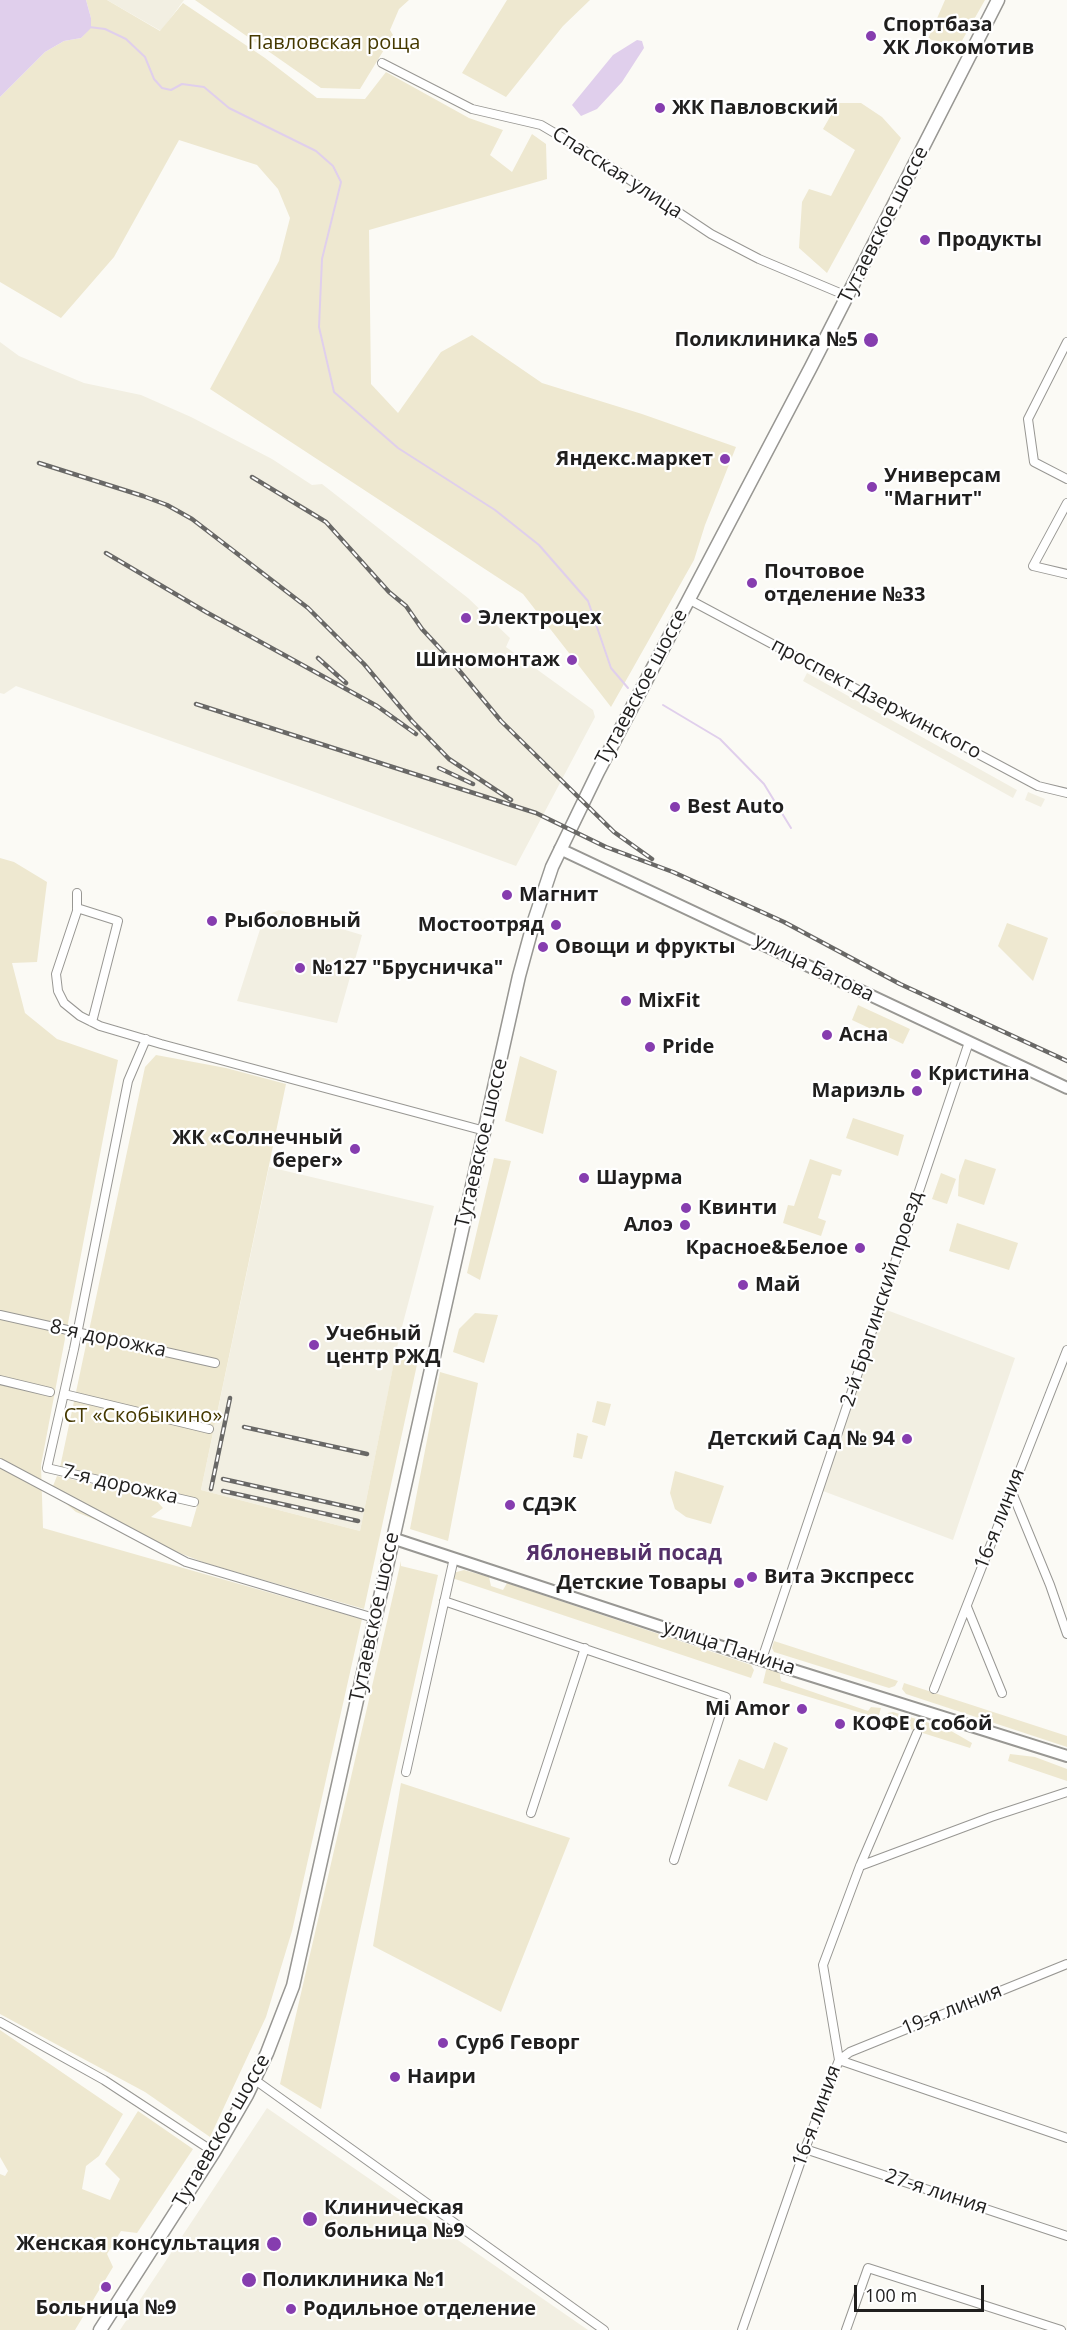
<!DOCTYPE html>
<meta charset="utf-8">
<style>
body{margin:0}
#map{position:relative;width:1067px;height:2330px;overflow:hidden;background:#fbfaf5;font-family:"Open Sans",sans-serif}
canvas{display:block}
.scale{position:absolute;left:854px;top:2285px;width:130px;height:27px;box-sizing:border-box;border:3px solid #201f1e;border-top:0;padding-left:8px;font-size:18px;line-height:21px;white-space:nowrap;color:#201f1e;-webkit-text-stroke:4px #fff;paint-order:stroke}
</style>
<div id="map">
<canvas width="1067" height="2330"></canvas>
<div class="scale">100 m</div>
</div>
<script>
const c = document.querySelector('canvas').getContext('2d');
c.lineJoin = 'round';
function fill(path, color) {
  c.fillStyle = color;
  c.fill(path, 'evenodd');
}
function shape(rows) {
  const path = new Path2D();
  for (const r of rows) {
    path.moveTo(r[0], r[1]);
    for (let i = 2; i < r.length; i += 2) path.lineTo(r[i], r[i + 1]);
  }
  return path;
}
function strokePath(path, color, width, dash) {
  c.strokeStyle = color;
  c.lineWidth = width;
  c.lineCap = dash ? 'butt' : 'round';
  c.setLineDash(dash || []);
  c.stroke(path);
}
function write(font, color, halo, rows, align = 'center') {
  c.font = font + ' "Open Sans",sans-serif';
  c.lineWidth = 4.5;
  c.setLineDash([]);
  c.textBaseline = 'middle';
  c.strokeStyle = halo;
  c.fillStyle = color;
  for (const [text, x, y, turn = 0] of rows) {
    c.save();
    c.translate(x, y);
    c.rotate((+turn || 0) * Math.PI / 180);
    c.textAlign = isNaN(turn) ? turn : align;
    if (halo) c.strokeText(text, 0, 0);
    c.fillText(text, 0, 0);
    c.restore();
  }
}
const built = shape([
 [107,0,184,0,161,31],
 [0,342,19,356,84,383,141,395,191,417,272,459,312,485,322,484,468,598,510,638,506,647,593,710,595,717,516,866,309,790,16,686,4,694,0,693],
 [807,673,1017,790,1013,798,803,681],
 [1028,792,1045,799,1041,807,1025,800],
 [279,910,362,935,337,1023,237,1001,264,917],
 [269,1167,434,1206,399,1338,360,1531,201,1490],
 [884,1309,1015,1358,953,1540,823,1491],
 [267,2108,588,2330,120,2330]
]);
const green = shape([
 [86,0,107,0,160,31,183,3,265,58,317,98,365,99,386,72,469,118,503,130,490,155,512,172,532,134,546,144,547,179,369,230,371,384,398,413,441,352,472,335,542,383,642,414,736,447,705,525,694,560,611,707,523,594,210,389,279,261,290,218,278,189,257,165,179,140,114,257,61,318,0,282,0,97,45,52,64,41,81,38,90,28,91,18],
 [195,0,409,0,399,9,390,30,393,35,360,89,321,88],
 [507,0,590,0,563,26,506,97,462,73],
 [945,0,985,0,959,46,928,39],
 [838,103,861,103,882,117,901,138,827,273,799,248,802,202,809,189,831,196,855,150,823,129],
 [0,858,14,862,47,882,37,962,12,963,25,1013,57,1039,118,1060,41,1465,43,1528,362,1619,292,1931,266,2017,210,2137,145,2092,0,2014],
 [1007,923,1048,938,1033,981,998,946],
 [858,1005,910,1029,903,1044,852,1020],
 [156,1055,226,1068,286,1084,201,1490,360,1531,396,1352,418,1360,364,1609,205,1563,76,1512,51,1491,57,1476,154,1498,163,1508,151,1517,191,1527,198,1503,59,1472,145,1067],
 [520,1056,557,1071,543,1134,505,1121],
 [853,1118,904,1135,898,1156,846,1138],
 [494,1158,511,1161,480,1280,467,1273],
 [810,1159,842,1170,840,1176,832,1174,818,1218,826,1221,821,1236,783,1223,788,1205,794,1206],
 [965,1159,996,1169,984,1205,958,1196,959,1176],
 [941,1173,956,1179,947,1204,932,1199],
 [957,1223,1018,1243,1009,1270,949,1251],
 [475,1313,498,1315,484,1363,453,1352,459,1329],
 [440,1372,478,1383,448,1541,410,1529],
 [597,1401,611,1404,605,1426,592,1422],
 [577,1433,588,1436,582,1459,573,1457],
 [675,1471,724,1486,711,1524,686,1517,675,1509,670,1493],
 [401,1561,401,1566,438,1575,321,2109,280,2084],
 [464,1570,489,1577,491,1586,503,1590,507,1583,751,1665,754,1670,751,1678,452,1578,453,1573],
 [774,1641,898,1681,895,1686,889,1688,774,1652,772,1648],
 [767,1666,779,1670,781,1681,868,1711,871,1707,881,1708,878,1718,763,1683],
 [904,1683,1067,1736,1067,1747,906,1694,902,1689],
 [893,1712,946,1728,972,1743,970,1748,885,1721,888,1713],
 [774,1742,788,1748,767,1801,728,1786,739,1759,764,1769],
 [1010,1754,1035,1757,1067,1769,1067,1781,1008,1761],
 [401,1783,570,1838,501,2012,373,1946],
 [0,2030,123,2114,99,2156,86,2166,82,2189,110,2200,120,2179,105,2164,138,2111,193,2149,137,2233,121,2231,107,2254,113,2267,75,2330,0,2330,0,2174,5,2176,8,2171,0,2157]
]);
const water = shape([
 [0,0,86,0,91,18,91,28,81,38,64,41,45,52,0,97],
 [637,40,642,41,644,48,622,82,597,109,581,116,572,105,613,55]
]);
const stream = shape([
 [89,27,105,29,126,39,145,57,154,79,162,88,171,90,182,84,204,87,229,108,316,151,333,166,341,182,322,259,319,327,334,392,398,448,495,510,539,545,588,601,611,668,628,688],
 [663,705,720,739,764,784,791,828]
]);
const street = shape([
 [382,63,472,109,541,125,597,158,711,234,759,259,847,296],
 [1067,342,1028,419,1034,462,1067,479],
 [1067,503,1033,566,1067,574],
 [688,599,1038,786,1067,793],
 [77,893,77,911,56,974,58,991,64,1003,80,1016,100,1026,161,1044,485,1131],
 [77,908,118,921,92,1022],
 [146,1039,128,1081,74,1349,47,1468,194,1502],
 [0,1315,215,1363],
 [0,1380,50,1392],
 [64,1394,209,1429],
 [0,1463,186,1562,374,1618],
 [1011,1490,1050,1585,1067,1634],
 [444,1601,726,1697,674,1860],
 [967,1607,1002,1693],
 [762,1659,969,1042],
 [934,1689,1067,1350],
 [406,1772,454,1558],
 [531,1813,585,1648],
 [860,1866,991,1817,1067,1792],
 [0,2022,104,2080,214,2152],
 [839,2060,850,2052,1067,1964],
 [839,2060,1067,2138],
 [255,2080,604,2330],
 [805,2149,1067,2236],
 [742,2330,805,2149,839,2060,823,1965,860,1866,917,1733],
 [846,2330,868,2268,1061,2330]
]);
const secondary = shape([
 [560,849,1067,1088],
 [392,1538,777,1665,1067,1756]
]);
const primary = shape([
 [100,2330,214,2152,247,2095,267,2053,293,1986,519,976,534,921,552,867,598,772,811,367,998,0]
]);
const rail = shape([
 [39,463,143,496,167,505,192,519,308,608,364,664,412,721,449,759,511,800],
 [252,477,326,522,389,592,406,606,422,629,448,657,501,721,614,832,652,859],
 [106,553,206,612,377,706,416,734],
 [318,658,346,683],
 [196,704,536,813,606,847,673,872,784,922,900,984,1067,1061],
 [439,768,473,784],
 [244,1427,367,1454],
 [223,1479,362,1510],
 [211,1489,230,1398],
 [223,1491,358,1521]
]);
const markers = [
 [871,36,6,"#863daf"],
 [660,108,6,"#863daf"],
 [925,240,6,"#863daf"],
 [871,340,8,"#863daf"],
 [725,459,6,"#863daf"],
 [872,487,6,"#863daf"],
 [752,583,6,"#863daf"],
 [466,618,6,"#863daf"],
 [572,660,6,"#863daf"],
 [675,807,6,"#863daf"],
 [507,895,6,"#863daf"],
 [212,921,6,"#863daf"],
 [556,925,6,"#863daf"],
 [543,947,6,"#863daf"],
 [300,968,6,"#863daf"],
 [626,1001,6,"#863daf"],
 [827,1035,6,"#863daf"],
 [650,1047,6,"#863daf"],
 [916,1074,6,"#863daf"],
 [917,1091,6,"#863daf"],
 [355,1149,6,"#863daf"],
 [584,1178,6,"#863daf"],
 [686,1208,6,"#863daf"],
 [685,1225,6,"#863daf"],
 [860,1248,6,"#863daf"],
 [743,1285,6,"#863daf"],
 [314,1345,6,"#863daf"],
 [907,1439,6,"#863daf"],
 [510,1505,6,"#863daf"],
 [752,1577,6,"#863daf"],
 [739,1583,6,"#863daf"],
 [802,1709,6,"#863daf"],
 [840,1724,6,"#863daf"],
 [443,2043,6,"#863daf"],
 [395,2077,6,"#863daf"],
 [310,2219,8,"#863daf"],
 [274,2244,8,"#863daf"],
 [249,2280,8,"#863daf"],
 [106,2287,6,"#863daf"],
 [291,2309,6,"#863daf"]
];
const poiNames = [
 ["Спортбаза",883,25],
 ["ХК Локомотив",883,48],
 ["ЖК Павловский",672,108],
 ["Продукты",937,240],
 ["Поликлиника №5",858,340,"right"],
 ["Яндекс.маркет",713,459,"right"],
 ["Универсам",884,476],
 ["\"Магнит\"",884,499],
 ["Почтовое",764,572],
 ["отделение №33",764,595],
 ["Электроцех",478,618],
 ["Шиномонтаж",560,660,"right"],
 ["Best Auto",687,807],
 ["Магнит",519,895],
 ["Рыболовный",224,921],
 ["Мостоотряд",544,925,"right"],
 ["Овощи и фрукты",555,947],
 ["№127 \"Брусничка\"",312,968],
 ["MixFit",638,1001],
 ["Асна",839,1035],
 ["Pride",662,1047],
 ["Кристина",928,1074],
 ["Мариэль",905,1091,"right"],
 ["ЖК «Солнечный",343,1138,"right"],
 ["берег»",343,1161,"right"],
 ["Шаурма",596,1178],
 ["Квинти",698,1208],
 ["Алоэ",673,1225,"right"],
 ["Красное&Белое",848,1248,"right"],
 ["Май",755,1285],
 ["Учебный",326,1334],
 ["центр РЖД",326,1357],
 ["Детский Сад № 94",895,1439,"right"],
 ["СДЭК",522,1505],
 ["Вита Экспресс",764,1577],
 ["Детские Товары",727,1583,"right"],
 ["Mi Amor",790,1709,"right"],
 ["КОФЕ с собой",852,1724],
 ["Сурб Геворг",455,2043],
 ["Наири",407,2077],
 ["Клиническая",324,2208],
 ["больница №9",324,2231],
 ["Женская консультация",260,2244,"right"],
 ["Поликлиника №1",262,2280],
 ["Больница №9",106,2308,"center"],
 ["Родильное отделение",303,2309]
];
const parkNames = [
 ["Павловская роща",334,43],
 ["СТ «Скобыкино»",143,1416]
];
const streetNames = [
 ["Спасская улица",617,173,33],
 ["Тутаевское шоссе",884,225,-63],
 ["Тутаевское шоссе",642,687,-62],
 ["проспект Дзержинского",876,699,28],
 ["улица Батова",814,968,26],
 ["Тутаевское шоссе",482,1143,-77],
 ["2-й Брагинский проезд",882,1299,-72],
 ["8-я дорожка",108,1339,12],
 ["7-я дорожка",120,1485,13],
 ["16-я линия",1000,1519,-69],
 ["Тутаевское шоссе",375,1617,-78],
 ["улица Панина",729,1648,18],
 ["19-я линия",952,2010,-22],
 ["16-я линия",817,2116,-70],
 ["Тутаевское шоссе",222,2131,-60],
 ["27-я линия",936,2192,18]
];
const neighbourhoodNames = [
 ["Яблоневый посад",624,1554]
];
fill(built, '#f2efe2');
fill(green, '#eee8d0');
fill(water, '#e0cfec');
strokePath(stream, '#e0cfec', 2);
strokePath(street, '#989793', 10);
strokePath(secondary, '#989793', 14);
strokePath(primary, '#989793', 15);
strokePath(street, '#fff', 8);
strokePath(secondary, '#fff', 10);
strokePath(primary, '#fff', 12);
strokePath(rail, '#696866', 4.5);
strokePath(rail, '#fff', 2, [7]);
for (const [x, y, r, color] of markers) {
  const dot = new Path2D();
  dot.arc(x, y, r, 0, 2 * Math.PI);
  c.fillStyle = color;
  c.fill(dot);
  strokePath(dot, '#fff', 2);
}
write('bold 20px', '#201f1e', '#fff', poiNames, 'left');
write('20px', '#453900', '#fff', parkNames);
write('20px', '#201f1e', '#fff', streetNames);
write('bold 21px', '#543069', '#fff', neighbourhoodNames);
</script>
